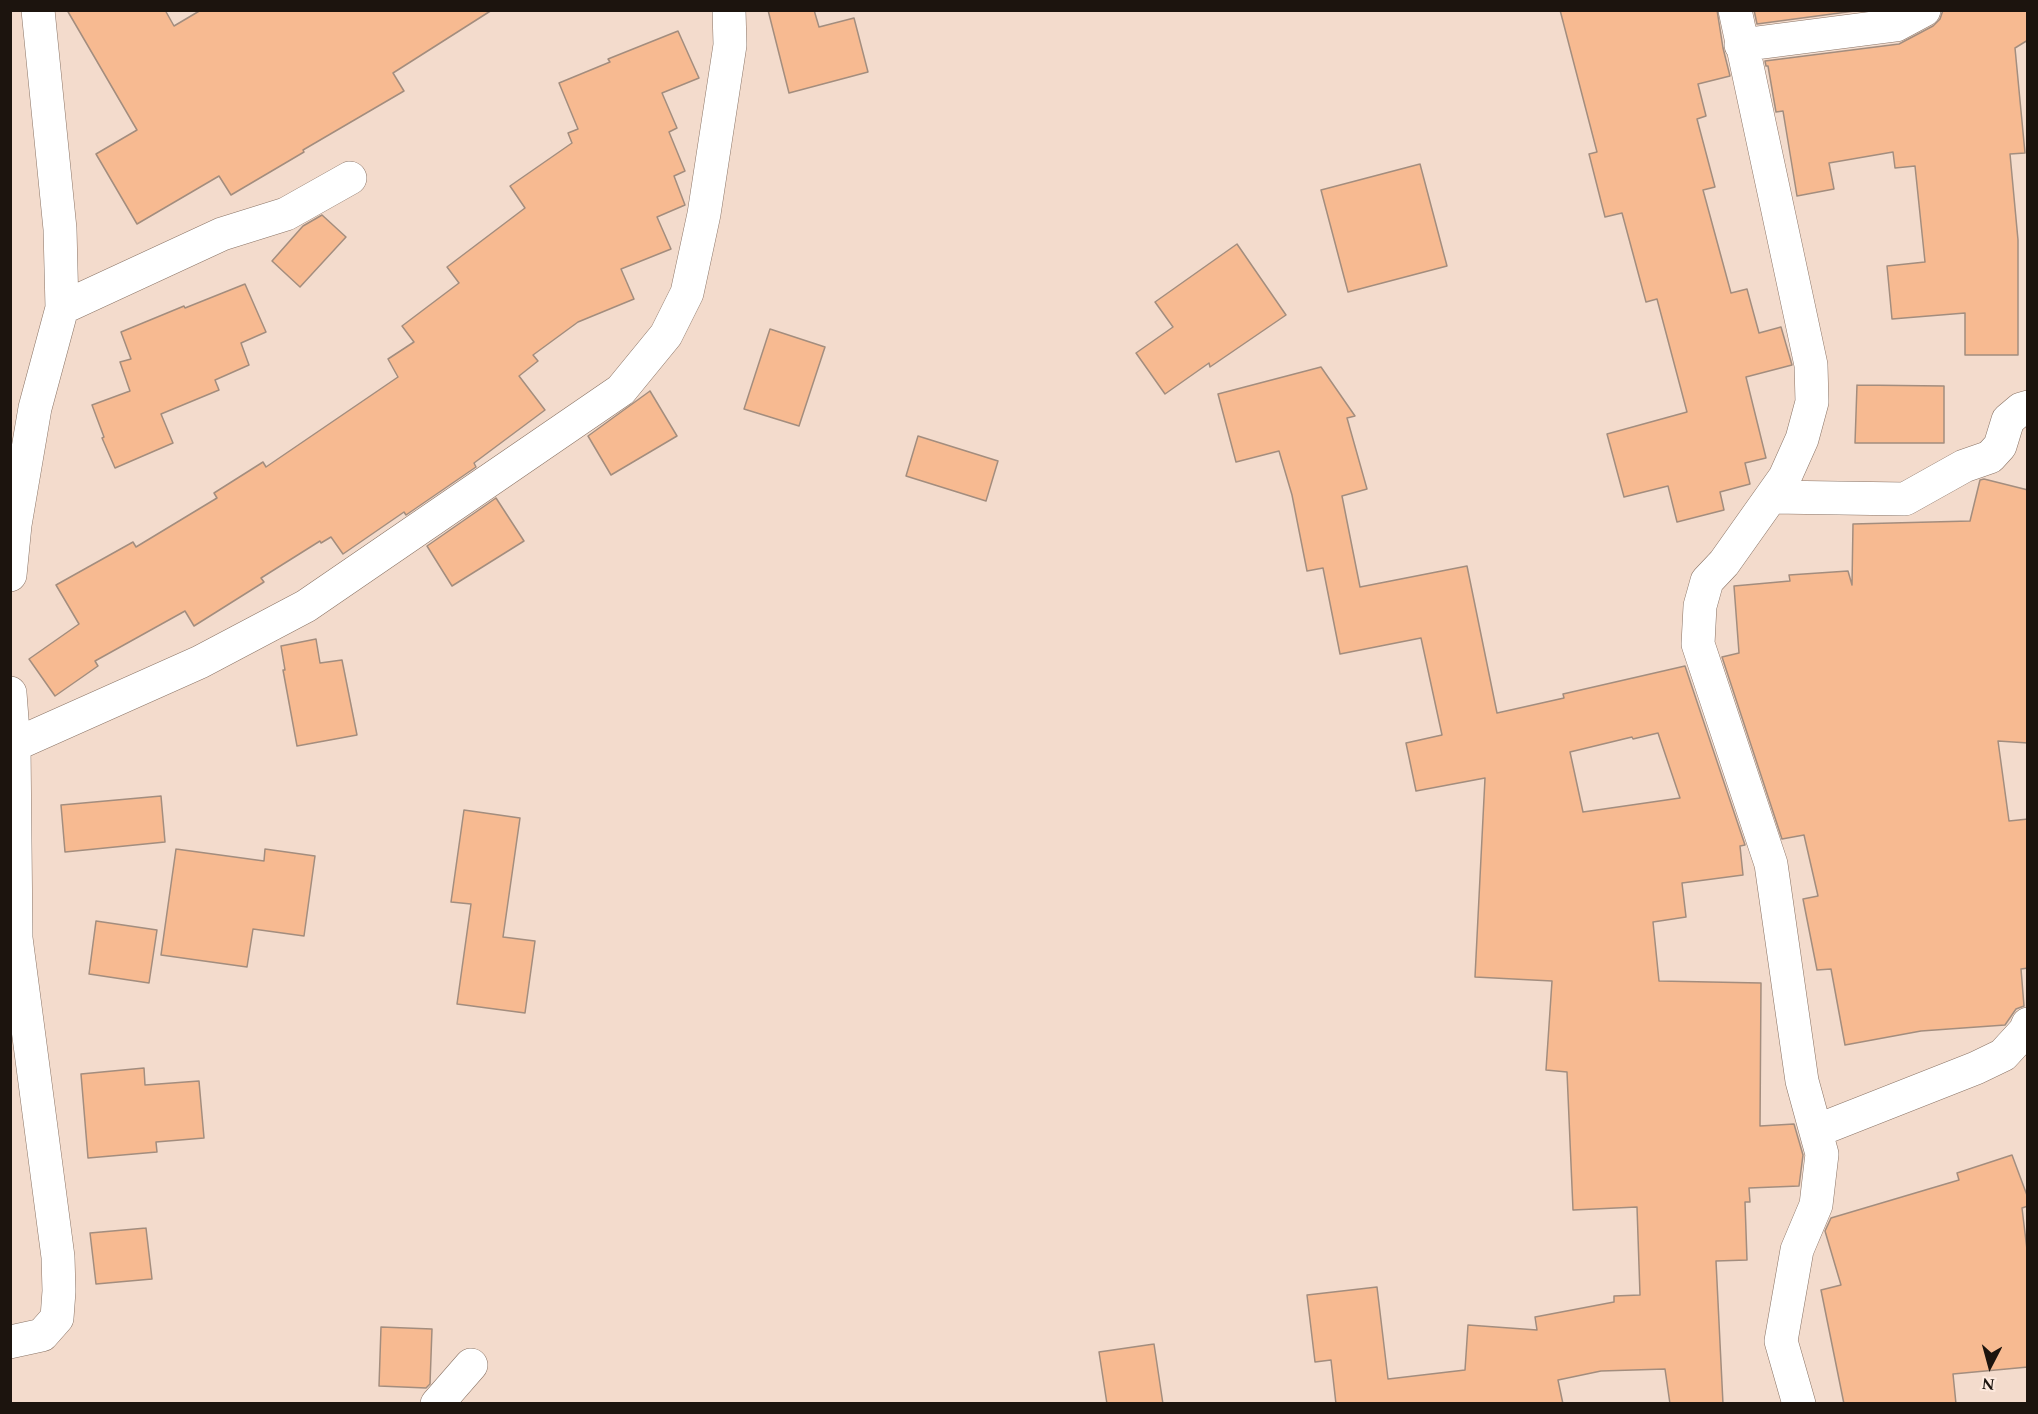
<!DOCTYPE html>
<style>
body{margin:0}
#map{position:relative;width:2038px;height:1414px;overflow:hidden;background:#f3dbcc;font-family:Spectral,serif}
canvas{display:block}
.frame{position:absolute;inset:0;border:12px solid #1c140e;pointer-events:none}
.north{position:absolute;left:1960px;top:1336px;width:60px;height:60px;-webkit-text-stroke:4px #fde9dd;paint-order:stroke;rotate:186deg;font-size:16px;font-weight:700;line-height:24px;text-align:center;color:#1c140e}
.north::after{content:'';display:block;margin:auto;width:21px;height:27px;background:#1c140e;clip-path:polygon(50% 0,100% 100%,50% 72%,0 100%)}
</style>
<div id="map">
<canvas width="2038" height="1414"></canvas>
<div class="frame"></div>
<div class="north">N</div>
</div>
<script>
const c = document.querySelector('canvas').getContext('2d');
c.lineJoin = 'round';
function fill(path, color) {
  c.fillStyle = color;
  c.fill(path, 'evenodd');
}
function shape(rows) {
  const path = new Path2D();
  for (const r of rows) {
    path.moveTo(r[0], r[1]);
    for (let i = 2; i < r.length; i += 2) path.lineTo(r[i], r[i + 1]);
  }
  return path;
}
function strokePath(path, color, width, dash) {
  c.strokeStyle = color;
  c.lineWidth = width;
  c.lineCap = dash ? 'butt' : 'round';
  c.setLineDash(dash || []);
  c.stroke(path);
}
const building = shape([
 [67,10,165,10,174,26,201,10,492,10,393,73,404,91,303,150,304,152,231,195,219,176,137,224,96,154,137,130,67,10],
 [768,10,814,10,819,27,854,18,868,72,789,93,768,10],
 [1560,10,1717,10,1723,48,1730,76,1698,84,1706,116,1697,119,1715,187,1703,190,1731,293,1747,289,1759,333,1781,327,1792,365,1746,377,1766,458,1745,463,1750,484,1720,492,1724,510,1677,522,1668,486,1624,497,1607,434,1687,412,1657,299,1646,302,1622,213,1605,217,1589,154,1597,152,1560,10],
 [1754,10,1862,10,1757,24,1754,10],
 [1943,10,2028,10,2028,40,2015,48,2025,153,2010,154,2018,240,2018,355,1965,355,1965,313,1892,319,1887,266,1925,262,1915,166,1895,168,1893,152,1829,163,1834,189,1797,196,1783,111,1776,112,1768,66,1766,66,1765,61,1899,44,1933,26,1940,19,1943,10],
 [678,31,699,78,662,93,677,128,669,132,685,171,674,176,685,205,657,217,671,249,621,269,634,299,578,322,533,355,538,361,519,376,545,410,474,463,476,467,406,515,404,512,343,554,331,537,321,543,320,541,261,578,264,582,194,626,185,611,95,661,98,666,55,696,29,659,79,624,56,585,133,542,136,547,217,498,214,493,263,462,266,467,398,377,388,359,414,342,402,326,459,283,447,267,525,208,510,186,572,143,568,133,578,129,559,83,610,62,608,59,678,31],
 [1420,164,1447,266,1348,292,1321,190,1420,164],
 [322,215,346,237,300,287,272,261,303,226,322,215],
 [1237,244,1286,315,1210,367,1209,363,1165,394,1136,353,1173,327,1155,302,1237,244],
 [245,284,266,332,241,343,249,365,215,380,219,390,161,414,173,443,115,468,102,438,104,437,92,405,130,391,120,362,131,359,121,332,184,306,185,308,245,284],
 [770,329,825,347,799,426,744,409,770,329],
 [1321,367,1355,416,1347,418,1367,489,1342,496,1360,587,1467,566,1497,713,1564,698,1563,694,1685,666,1745,845,1740,846,1743,875,1682,883,1686,917,1653,922,1659,981,1761,983,1760,1126,1794,1124,1803,1155,1799,1186,1749,1188,1750,1202,1745,1202,1747,1260,1716,1261,1723,1404,1670,1404,1665,1369,1601,1371,1558,1380,1563,1404,1336,1404,1331,1360,1315,1362,1307,1295,1377,1287,1388,1379,1465,1370,1468,1325,1537,1330,1535,1317,1614,1302,1614,1296,1640,1295,1637,1207,1573,1210,1567,1072,1546,1070,1552,981,1475,977,1485,778,1416,791,1406,743,1442,735,1421,638,1340,654,1323,568,1307,571,1292,495,1279,451,1236,462,1218,394,1321,367],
 [1658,733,1680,798,1583,812,1570,752,1632,737,1633,739,1658,733],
 [1857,385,1944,386,1944,443,1855,443,1857,385],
 [650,391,677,436,611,475,588,436,650,391],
 [918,436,998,461,986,501,906,476,918,436],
 [1984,479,2028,490,2028,743,1998,741,2009,821,2028,819,2028,968,2021,969,2024,1006,2016,1009,2005,1025,1921,1031,1845,1045,1831,969,1817,970,1803,899,1818,896,1804,835,1782,839,1722,657,1739,653,1734,586,1790,581,1789,575,1848,571,1852,585,1853,524,1970,521,1980,480,1984,479],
 [496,498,524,541,452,586,427,546,496,498],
 [316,639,320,663,342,660,357,735,297,746,283,670,285,670,281,646,316,639],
 [161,796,165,842,65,852,61,805,161,796],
 [464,810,520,818,503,937,535,941,525,1013,457,1004,471,904,451,902,464,810],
 [176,849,264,861,265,849,315,856,304,936,253,929,247,967,161,955,176,849],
 [96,921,157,930,149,983,89,974,96,921],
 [144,1068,145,1085,199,1081,204,1138,156,1142,157,1152,88,1158,81,1074,144,1068],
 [2012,1155,2028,1198,2028,1206,2022,1208,2028,1258,2028,1367,1953,1374,1956,1404,1844,1404,1821,1290,1841,1285,1825,1231,1831,1218,1959,1180,1957,1173,2012,1155],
 [146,1228,152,1279,96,1284,90,1233,146,1228],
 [381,1327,432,1329,430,1384,426,1388,379,1386,381,1327],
 [1154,1344,1163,1404,1107,1404,1099,1352,1154,1344]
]);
const minor = shape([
 [1735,10,1811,365,1812,402,1802,439,1785,477,1724,563,1707,581,1700,606,1698,644,1771,864,1802,1081,1822,1154,1816,1205,1797,1250,1781,1341,1799,1404],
 [1741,45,1896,25,1924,10],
 [62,308,222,234,286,214,350,178],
 [1772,497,1905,499,1964,466,1990,457,2000,446,2008,420,2021,409,2028,407],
 [10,575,15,525,35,408,62,308,60,229,38,10],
 [10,693,14,745,16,938,58,1257,59,1291,57,1318,42,1335,10,1342],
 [14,745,200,662,306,606,621,390,666,335,687,293,704,214,730,45,729,10],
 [1816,1131,1976,1068,2003,1055,2025,1031,2028,1024],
 [437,1404,471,1365]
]);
fill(building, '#f7ba91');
strokePath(building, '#a38d7e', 1.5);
strokePath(minor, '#897365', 34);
strokePath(minor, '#fff', 33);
</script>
